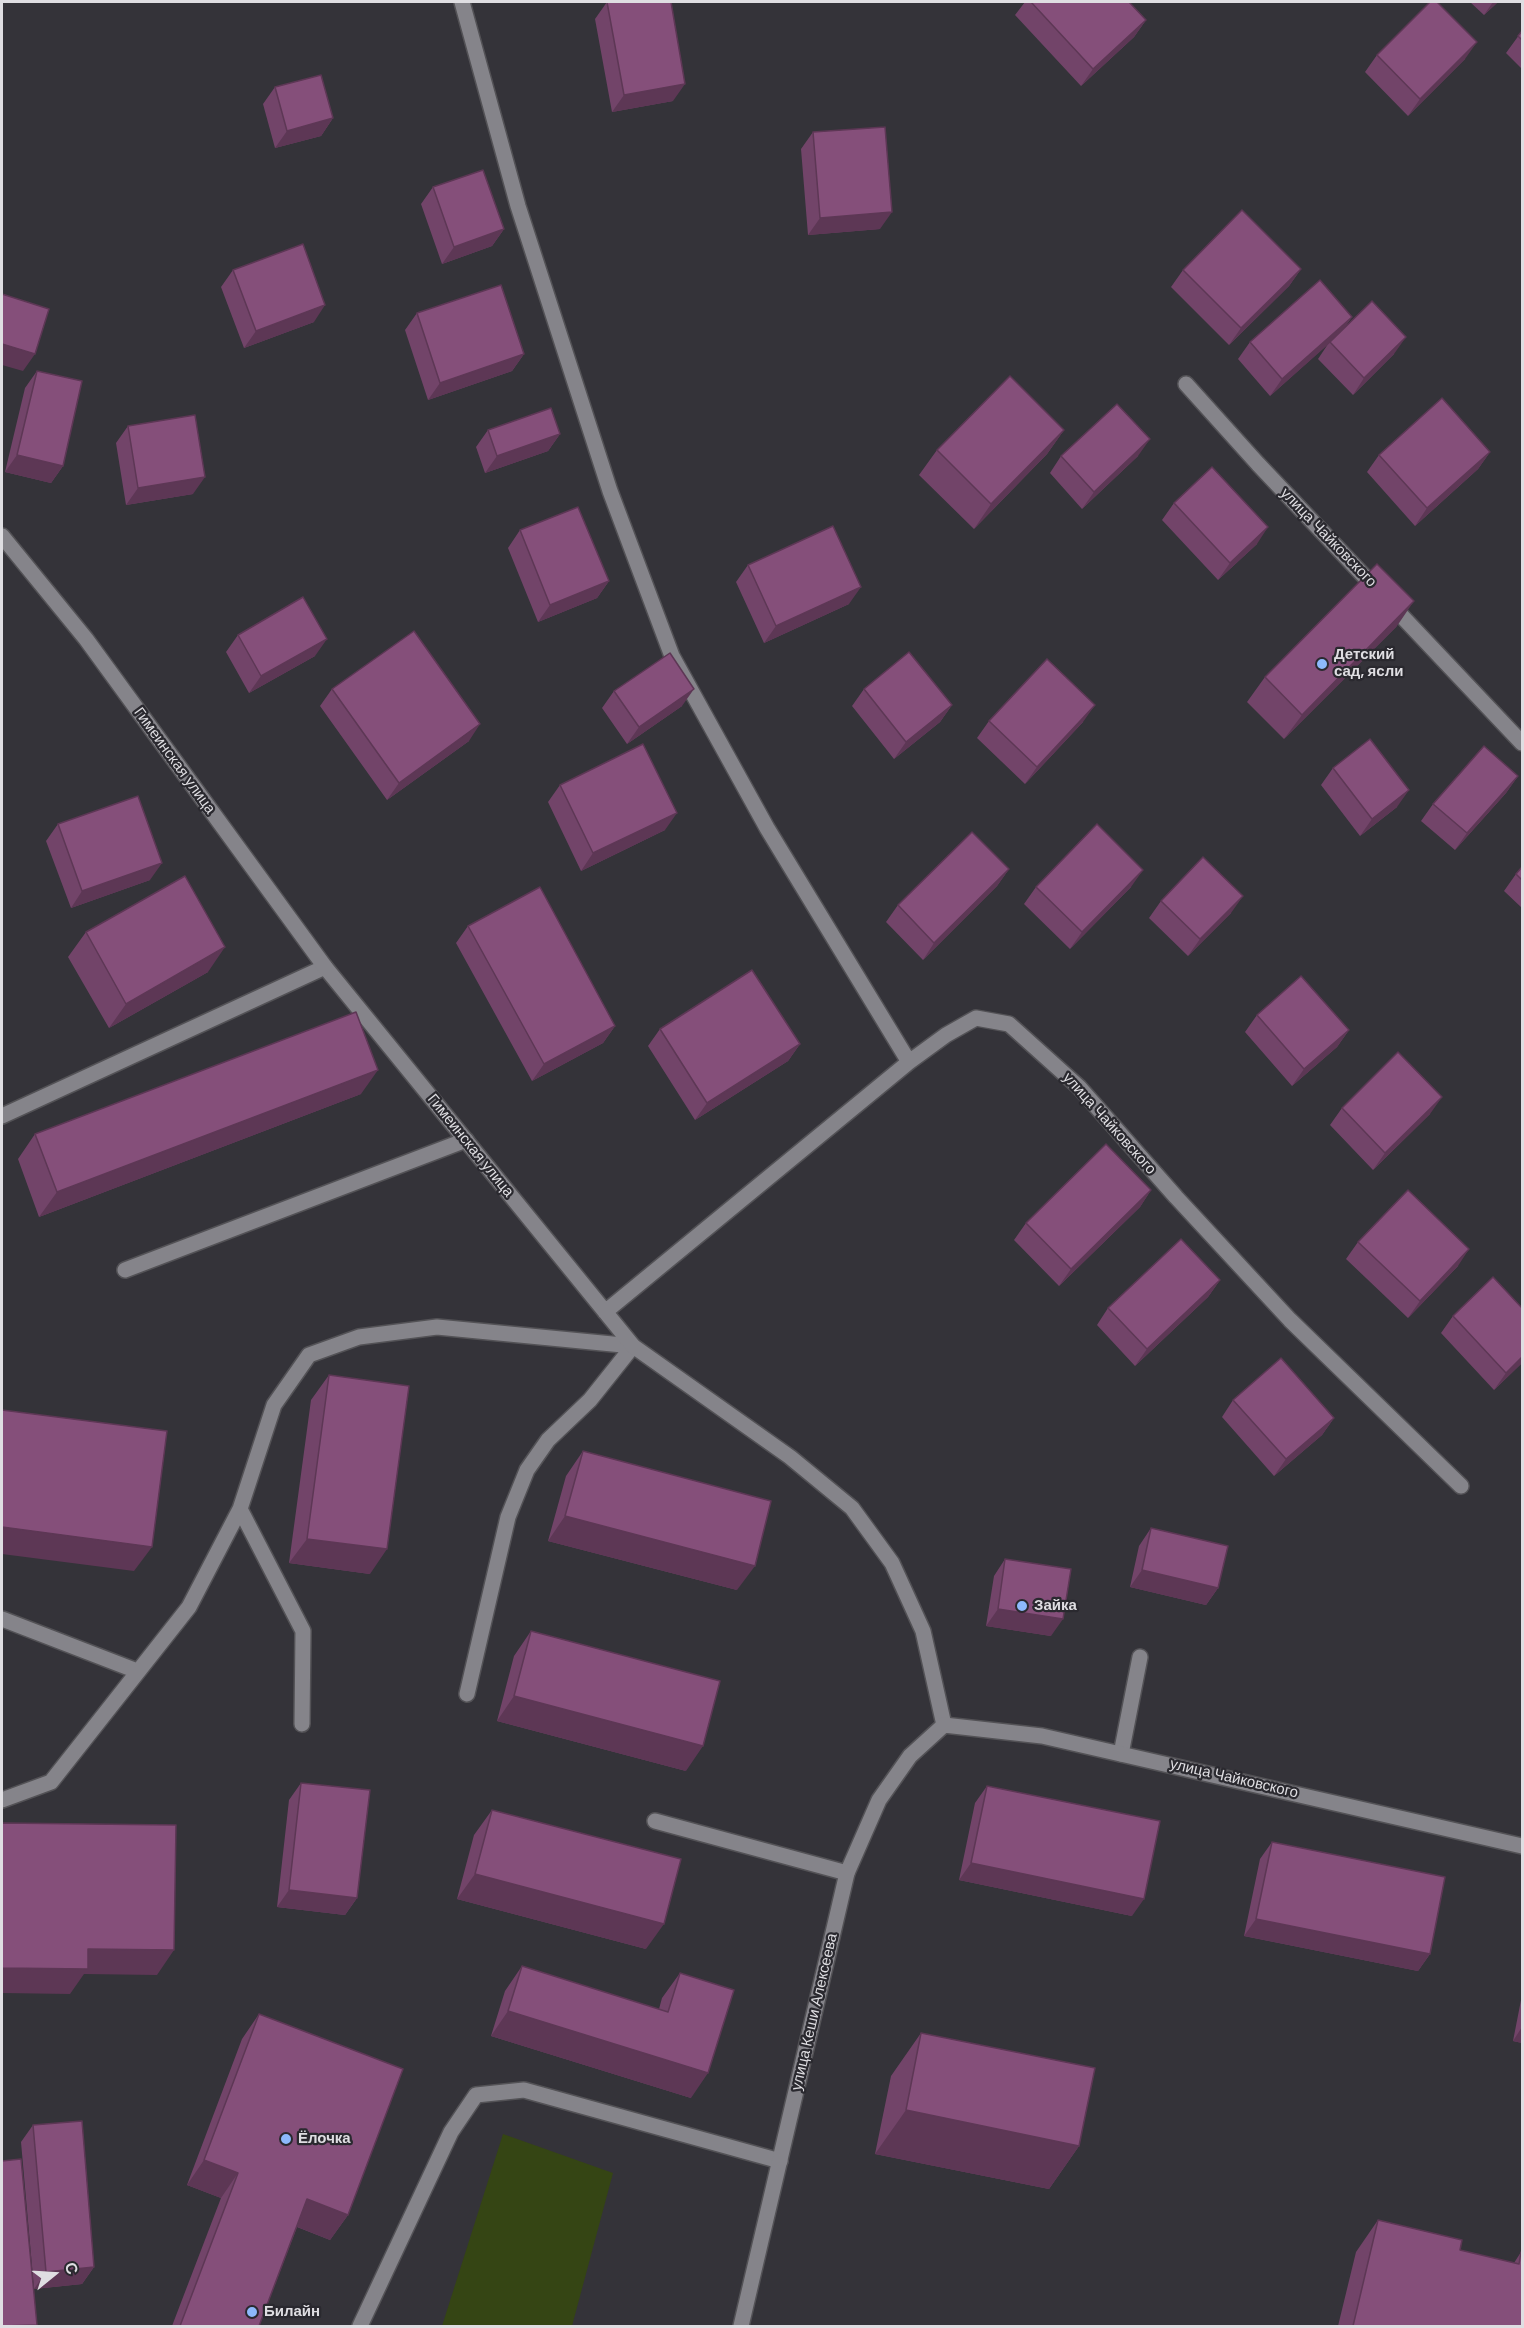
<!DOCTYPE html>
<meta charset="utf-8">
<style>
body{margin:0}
#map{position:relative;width:1524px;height:2328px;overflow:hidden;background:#343339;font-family:"DM Sans",sans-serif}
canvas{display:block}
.frame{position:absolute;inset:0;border:3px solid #dfdee2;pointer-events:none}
.north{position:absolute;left:24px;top:2244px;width:60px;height:60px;-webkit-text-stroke:4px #2a292f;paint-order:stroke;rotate:72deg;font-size:16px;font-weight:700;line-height:24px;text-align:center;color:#dfdee2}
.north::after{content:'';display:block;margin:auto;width:21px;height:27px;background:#dfdee2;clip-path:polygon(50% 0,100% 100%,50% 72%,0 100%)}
</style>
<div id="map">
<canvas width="1524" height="2328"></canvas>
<div class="frame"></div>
<div class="north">С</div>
</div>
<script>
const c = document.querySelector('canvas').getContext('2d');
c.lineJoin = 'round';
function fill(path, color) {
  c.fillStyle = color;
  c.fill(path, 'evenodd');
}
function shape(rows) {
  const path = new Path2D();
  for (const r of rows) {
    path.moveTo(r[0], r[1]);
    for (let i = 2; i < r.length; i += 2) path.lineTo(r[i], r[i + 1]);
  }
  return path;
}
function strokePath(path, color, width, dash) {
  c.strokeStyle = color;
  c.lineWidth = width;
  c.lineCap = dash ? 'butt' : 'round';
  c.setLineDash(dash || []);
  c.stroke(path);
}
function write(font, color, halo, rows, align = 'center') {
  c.font = font + ' "DM Sans",sans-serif';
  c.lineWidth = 4.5;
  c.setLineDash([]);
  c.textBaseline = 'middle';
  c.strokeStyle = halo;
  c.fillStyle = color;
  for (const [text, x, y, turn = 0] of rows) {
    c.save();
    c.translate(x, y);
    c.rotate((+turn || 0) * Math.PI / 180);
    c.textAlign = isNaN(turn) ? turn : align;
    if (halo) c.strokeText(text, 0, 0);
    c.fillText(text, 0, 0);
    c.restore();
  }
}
const green = shape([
 [503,2134,613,2173,572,2326,442,2326]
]);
const lane = shape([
 [2,1116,325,967],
 [125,1270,466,1140],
 [240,1509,303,1631,302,1724],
 [2,1619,137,1671],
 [1121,1754,1140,1657],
 [2,1800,51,1782,189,1607,240,1509,274,1405,309,1355,359,1337,437,1327,633,1346,590,1400,548,1440,527,1470,508,1517,467,1694],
 [655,1821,847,1873],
 [360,2326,451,2132,476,2095,524,2090,780,2161]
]);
const street = shape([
 [462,2,518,206,610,491,672,656,767,828,909,1062],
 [1186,384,1258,464,1522,743],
 [2,536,86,639,325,967,633,1346,790,1457,852,1508,892,1563,923,1631,944,1725],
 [605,1312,909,1062,946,1035,976,1018,1009,1024,1079,1087,1176,1197,1290,1320,1461,1486]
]);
const secondary = shape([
 [741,2326,847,1873,879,1800,910,1756,944,1725,1042,1736,1522,1846]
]);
const wall = shape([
 [607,2,673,101,612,112,595,19],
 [1025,2,1129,2,1146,20,1134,37,1081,86,1015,15],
 [1470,2,1498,2,1484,15],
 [1522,31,1522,69,1506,53],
 [1377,55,1465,59,1408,116,1365,72],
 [275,87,333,118,321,136,275,148,263,104],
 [813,132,880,229,808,235,801,149],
 [433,187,504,229,492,246,442,264,421,204],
 [1301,269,1289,286,1229,345,1171,287,1183,270],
 [233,270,314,322,244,348,221,287],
 [417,313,524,354,512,371,428,400,405,330],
 [1352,317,1344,328,1394,354,1353,395,1318,359,1328,344,1270,396,1238,359,1250,342],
 [37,371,63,466,51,483,5,472,25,388],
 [128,426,193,494,126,505,116,443],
 [488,430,560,434,548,451,485,473,476,447],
 [1064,430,1047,454,974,529,919,475,937,450],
 [1490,452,1478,469,1415,526,1367,472,1379,455],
 [1061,456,1138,456,1082,509,1050,473],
 [1174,503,1257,544,1218,580,1162,520],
 [520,530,609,581,597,598,538,622,508,548],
 [748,565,849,604,764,643,736,582],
 [1397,626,1284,739,1247,702,1265,677],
 [238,635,315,656,249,693,226,652],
 [332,689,469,741,387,800,320,706],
 [864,689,952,705,940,722,894,759,852,706],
 [614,691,682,706,627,744,602,708],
 [989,721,1083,722,1025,784,977,738],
 [1333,768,1397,807,1360,836,1321,785],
 [1518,776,1506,793,1455,850,1421,821,1433,804],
 [560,785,665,830,581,871,548,802],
 [58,824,150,880,71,908,46,841],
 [1522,867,1522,908,1504,891,1516,874],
 [1009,869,997,886,923,960,886,922,898,905],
 [1036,887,1131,887,1070,949,1024,904],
 [1161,901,1231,913,1188,956,1149,918],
 [468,926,615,1026,603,1043,532,1081,456,943],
 [86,932,208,972,109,1028,68,957],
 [1257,1015,1349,1030,1337,1047,1292,1086,1245,1032],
 [660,1029,800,1044,788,1061,695,1120,648,1046],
 [361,1094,39,1217,18,1159,35,1134],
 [1342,1108,1430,1114,1373,1170,1330,1125],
 [1151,1190,1140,1207,1059,1286,1014,1240,1026,1223],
 [1358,1242,1458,1266,1408,1318,1346,1259],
 [1220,1280,1208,1297,1135,1366,1097,1325,1108,1308],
 [1522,1308,1522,1363,1494,1390,1441,1333,1453,1316],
 [329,1375,370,1574,289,1563,311,1400],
 [1233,1400,1334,1418,1322,1435,1274,1476,1222,1417],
 [583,1451,737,1590,548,1541,566,1476],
 [1151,1528,1218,1588,1206,1605,1130,1587,1139,1546],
 [1005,1559,1051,1636,986,1626,994,1576],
 [531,1631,686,1771,497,1721,514,1656],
 [301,1783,357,1898,345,1915,277,1907,289,1800],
 [987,1786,1132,1916,959,1880,975,1803],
 [492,1810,646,1949,457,1899,474,1835],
 [1272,1842,1430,1954,1418,1971,1244,1936,1260,1859],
 [522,1966,659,2009,662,1998,680,1973,691,2098,491,2036,505,1991],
 [1522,1995,1522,2043,1513,2041],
 [259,2014,348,2215,330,2240,297,2227,259,2326,172,2326,221,2198,187,2185,242,2039],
 [921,2033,1079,2146,1049,2189,875,2154,891,2076],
 [33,2125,94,2267,82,2284,34,2289,21,2142],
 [1378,2220,1460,2250,1514,2263,1521,2252,1522,2326,1338,2326,1356,2252]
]);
const shadedWall = shape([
 [1493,2,1498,2,1484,15],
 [1146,20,1134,37,1081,86,1093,69],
 [1477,42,1465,59,1408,116,1420,99],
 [685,84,673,101,612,112,624,95],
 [333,118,321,136,275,148,287,131],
 [892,212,880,229,808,235,820,218],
 [504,229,492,246,442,264,454,247],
 [1301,269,1289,286,1229,345,1241,328],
 [325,305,314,322,244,348,256,331],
 [1352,317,1340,334,1270,396,1282,379],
 [1406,337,1394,354,1353,395,1364,378],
 [2,344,35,354,23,371,2,365],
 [524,354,512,371,428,400,440,383],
 [1064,430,1047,454,974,529,991,504],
 [560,434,548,451,485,473,497,456],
 [1150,439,1138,456,1082,509,1094,492],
 [1490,452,1478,469,1415,526,1427,508],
 [17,455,63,466,51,483,5,472],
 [205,477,193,494,126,505,138,488],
 [1268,527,1257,544,1218,580,1230,563],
 [609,581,597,598,538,622,550,605],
 [861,587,849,604,764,643,776,626],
 [1414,601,1397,626,1284,739,1302,715],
 [327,639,315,656,249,693,261,676],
 [694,689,682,706,627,744,639,727],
 [952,705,940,722,894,759,906,742],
 [1095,705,1083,722,1025,784,1037,767],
 [480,724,469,741,387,800,399,783],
 [1518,776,1506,793,1455,850,1467,833],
 [1409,790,1397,807,1360,836,1372,819],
 [677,813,665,830,581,871,593,853],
 [162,863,150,880,71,908,82,891],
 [1009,869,997,886,923,960,934,943],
 [1143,870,1131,887,1070,949,1082,932],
 [1243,896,1231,913,1188,956,1200,939],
 [225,947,208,972,109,1028,126,1004],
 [615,1026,603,1043,532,1081,544,1064],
 [1349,1030,1337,1047,1292,1086,1304,1069],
 [800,1044,788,1061,695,1120,707,1103],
 [378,1070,361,1094,39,1217,57,1192],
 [1442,1097,1430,1114,1373,1170,1385,1153],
 [1151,1190,1140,1207,1059,1286,1071,1269],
 [1469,1249,1458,1266,1408,1318,1420,1301],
 [1220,1280,1208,1297,1135,1366,1147,1349],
 [1522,1357,1522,1363,1494,1390,1506,1373],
 [1334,1418,1322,1435,1274,1476,1286,1459],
 [565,1516,755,1566,737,1590,548,1541],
 [2,1527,152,1547,134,1571,2,1554],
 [307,1539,387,1549,370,1574,289,1563],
 [1142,1570,1218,1588,1206,1605,1130,1587],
 [998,1609,1063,1619,1051,1636,986,1626],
 [514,1696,703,1746,686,1771,497,1721],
 [971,1863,1144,1899,1132,1916,959,1880],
 [475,1874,664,1924,646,1949,457,1899],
 [289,1890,357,1898,345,1915,277,1907],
 [1256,1919,1430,1954,1418,1971,1244,1936],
 [88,1949,174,1950,157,1975,84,1974,70,1994,2,1993,2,1968],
 [508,2011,708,2073,691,2098,491,2036],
 [1522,2027,1522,2043,1513,2041],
 [906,2110,1079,2146,1049,2189,875,2154],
 [204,2160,238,2173,221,2198,187,2185],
 [307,2199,348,2215,330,2240,290,2224],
 [94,2267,82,2284,34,2289,46,2272]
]);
const building = shape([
 [607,2,671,2,685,84,624,95,607,2],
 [1031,2,1129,2,1146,20,1093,69,1031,2],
 [1430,2,1437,2,1477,42,1420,99,1377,55,1430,2],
 [1522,31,1522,40,1518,36,1522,31],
 [321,75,333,118,287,131,275,87,321,75],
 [885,127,892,212,820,218,813,132,885,127],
 [483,170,504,229,454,247,433,187,483,170],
 [1242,210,1301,269,1241,328,1183,270,1242,210],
 [303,244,325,305,256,331,233,270,303,244],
 [1320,280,1352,317,1282,379,1250,342,1320,280],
 [501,285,524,354,440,383,417,313,501,285],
 [2,294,49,309,35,354,2,344,2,294],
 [1372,301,1406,337,1364,378,1330,342,1372,301],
 [37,371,82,381,63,466,17,455,37,371],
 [1010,376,1064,430,991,504,937,450,1010,376],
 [1442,398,1490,452,1427,508,1379,455,1442,398],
 [1117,404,1150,439,1094,492,1061,456,1117,404],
 [551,408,560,434,497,456,488,430,551,408],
 [195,415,205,477,138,488,128,426,195,415],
 [1212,467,1268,527,1230,563,1174,503,1212,467],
 [578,507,609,581,550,605,520,530,578,507],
 [833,526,861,587,776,626,748,565,833,526],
 [1377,564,1414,601,1302,715,1265,677,1377,564],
 [303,597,327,639,261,676,238,635,303,597],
 [414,631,480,724,399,783,332,689,414,631],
 [909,652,952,705,906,742,864,689,909,652],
 [670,653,694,689,639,727,614,691,670,653],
 [1047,659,1095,705,1037,767,989,721,1047,659],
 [1370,739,1409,790,1372,819,1333,768,1370,739],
 [643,744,677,813,593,853,560,785,643,744],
 [1484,746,1518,776,1467,833,1433,804,1484,746],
 [138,796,162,863,82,891,58,824,138,796],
 [1097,824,1143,870,1082,932,1036,887,1097,824],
 [972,832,1009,869,934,943,898,905,972,832],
 [1203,857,1243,896,1200,939,1161,901,1203,857],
 [1522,867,1522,880,1516,874,1522,867],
 [185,876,225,947,126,1004,86,932,185,876],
 [540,887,615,1026,544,1064,468,926,540,887],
 [752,970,800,1044,707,1103,660,1029,752,970],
 [1301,976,1349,1030,1304,1069,1257,1015,1301,976],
 [356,1012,378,1070,57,1192,35,1134,356,1012],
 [1398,1052,1442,1097,1385,1153,1342,1108,1398,1052],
 [1106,1144,1151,1190,1071,1269,1026,1223,1106,1144],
 [1408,1190,1469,1249,1420,1301,1358,1242,1408,1190],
 [1181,1239,1220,1280,1147,1349,1108,1308,1181,1239],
 [1493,1277,1522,1308,1522,1357,1506,1373,1453,1316,1493,1277],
 [1281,1358,1334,1418,1286,1459,1233,1400,1281,1358],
 [329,1375,409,1386,387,1549,307,1539,329,1375],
 [2,1410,167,1431,152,1547,2,1527,2,1410],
 [583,1451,771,1501,755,1566,565,1516,583,1451],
 [1151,1528,1228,1546,1218,1588,1142,1570,1151,1528],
 [1005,1559,1071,1569,1063,1619,998,1609,1005,1559],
 [531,1631,720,1681,703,1746,514,1696,531,1631],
 [301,1783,370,1790,357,1898,289,1890,301,1783],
 [987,1786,1160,1821,1144,1899,971,1863,987,1786],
 [492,1810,681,1859,664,1924,475,1874,492,1810],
 [2,1823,176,1825,174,1950,88,1949,88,1969,2,1968,2,1823],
 [1272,1842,1445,1877,1430,1954,1256,1919,1272,1842],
 [522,1966,668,2012,680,1973,734,1990,708,2073,508,2011,522,1966],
 [259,2014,403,2069,348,2215,307,2199,259,2326,180,2326,238,2173,204,2160,259,2014],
 [921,2033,1095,2068,1079,2146,906,2110,921,2033],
 [82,2121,94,2267,46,2272,33,2125,82,2121],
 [21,2159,37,2325,2,2326,2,2161,21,2159],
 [1378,2220,1462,2240,1460,2250,1519,2264,1521,2252,1522,2252,1522,2326,1353,2326,1378,2220]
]);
const markers = [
 [1322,664,6,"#8db9fc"],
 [1022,1606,6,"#8db9fc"],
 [286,2139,6,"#8db9fc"],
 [252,2312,6,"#8db9fc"]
];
const streetNames = [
 ["улица Чайковского",1328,538,46],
 ["Гимеинская улица",174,761,54],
 ["улица Чайковского",1109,1124,48],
 ["Гимеинская улица",470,1146,51],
 ["улица Чайковского",1234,1779,13],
 ["улица Кеши Алексеева",815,2012,-77]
];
const poiNames = [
 ["Детский",1334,655],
 ["сад, ясли",1334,672],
 ["Зайка",1034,1606],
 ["Ёлочка",298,2139],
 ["Билайн",264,2312]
];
fill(green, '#354514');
strokePath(lane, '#535256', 18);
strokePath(street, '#535256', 18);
strokePath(secondary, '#535256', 18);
strokePath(lane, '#85848a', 15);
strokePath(street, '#85848a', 15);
strokePath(secondary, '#85848a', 15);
fill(wall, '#724469');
fill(shadedWall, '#5d3755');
fill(building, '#854f7a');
strokePath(building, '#5d3755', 1.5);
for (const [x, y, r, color] of markers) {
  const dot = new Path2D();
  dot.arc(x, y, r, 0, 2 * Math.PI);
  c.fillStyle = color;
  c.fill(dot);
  strokePath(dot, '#2a292f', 2);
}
write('15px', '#dfdee2', '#2a292f', streetNames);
write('bold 15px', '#dfdee2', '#2a292f', poiNames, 'left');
</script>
